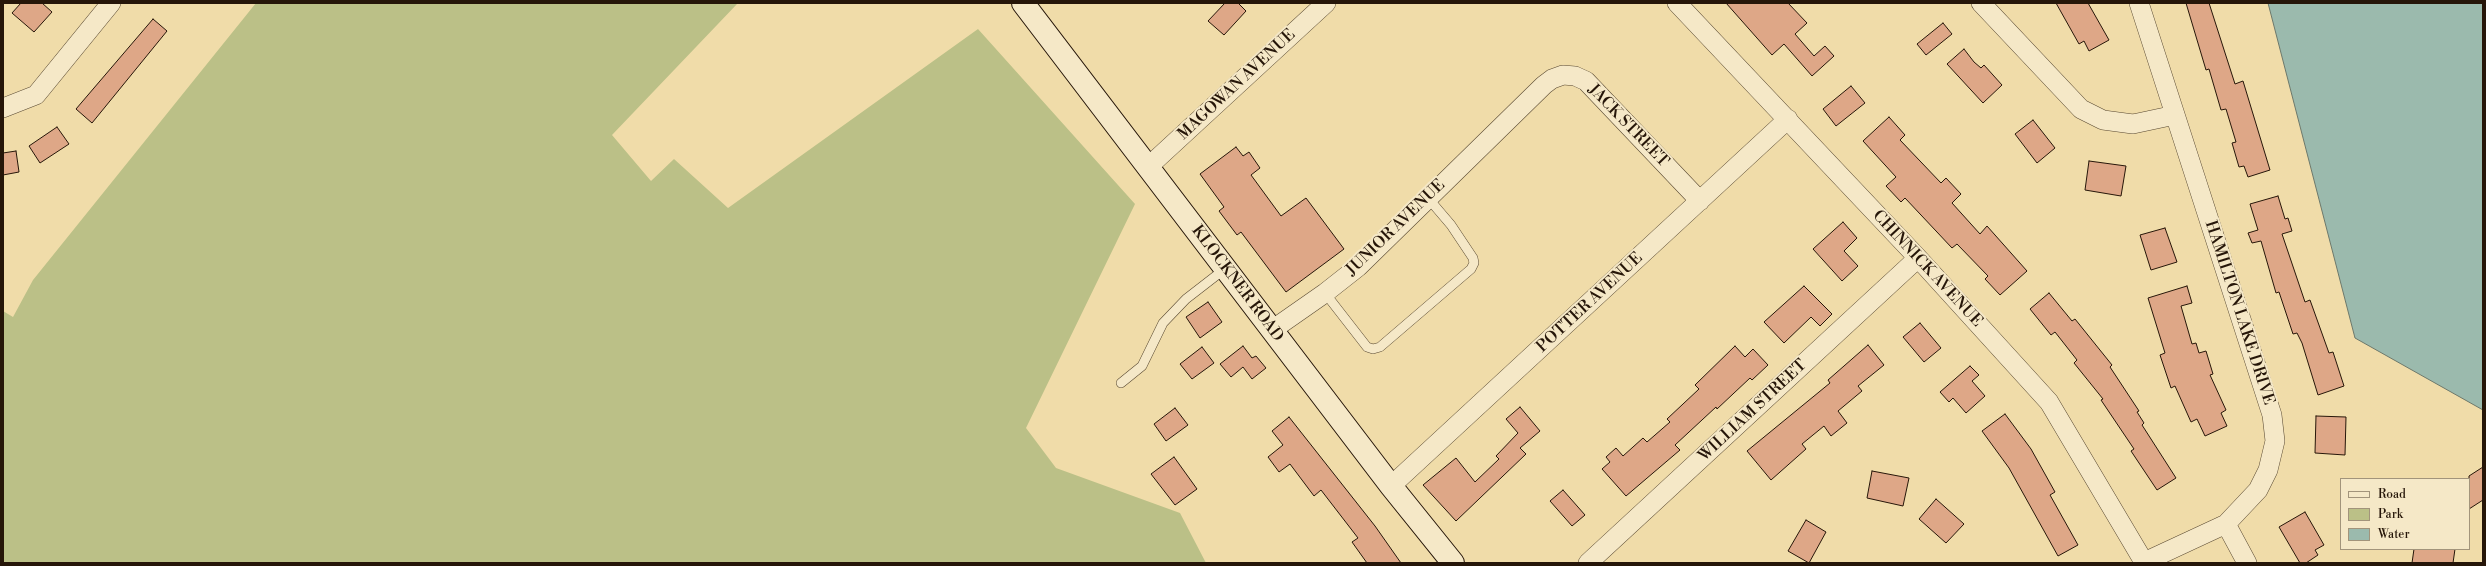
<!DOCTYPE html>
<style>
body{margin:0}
#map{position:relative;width:2486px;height:566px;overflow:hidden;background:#f0dca9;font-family:"Libre Bodoni",serif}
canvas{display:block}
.frame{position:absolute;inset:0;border:4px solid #261609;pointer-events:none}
.legend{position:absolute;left:2340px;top:478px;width:130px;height:72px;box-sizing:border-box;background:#f5e8c7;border:1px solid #a2947b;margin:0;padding:5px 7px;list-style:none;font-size:12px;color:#261609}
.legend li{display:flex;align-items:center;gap:8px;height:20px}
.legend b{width:20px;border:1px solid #a2947b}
</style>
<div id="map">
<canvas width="2486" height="566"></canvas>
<div class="frame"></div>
<ul class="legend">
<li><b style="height:5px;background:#f5e8c7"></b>Road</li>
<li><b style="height:11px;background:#bbc087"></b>Park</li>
<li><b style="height:11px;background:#9bbaad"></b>Water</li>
</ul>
</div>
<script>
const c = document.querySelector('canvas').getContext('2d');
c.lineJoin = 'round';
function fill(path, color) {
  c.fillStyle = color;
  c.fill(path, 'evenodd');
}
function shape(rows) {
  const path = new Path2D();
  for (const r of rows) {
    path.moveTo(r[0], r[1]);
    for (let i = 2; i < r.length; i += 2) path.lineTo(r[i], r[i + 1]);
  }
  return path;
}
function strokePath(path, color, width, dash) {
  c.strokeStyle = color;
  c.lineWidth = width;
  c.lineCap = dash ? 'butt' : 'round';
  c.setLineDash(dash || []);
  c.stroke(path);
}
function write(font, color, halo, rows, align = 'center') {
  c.font = font + ' "Libre Bodoni",serif';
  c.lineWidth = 4;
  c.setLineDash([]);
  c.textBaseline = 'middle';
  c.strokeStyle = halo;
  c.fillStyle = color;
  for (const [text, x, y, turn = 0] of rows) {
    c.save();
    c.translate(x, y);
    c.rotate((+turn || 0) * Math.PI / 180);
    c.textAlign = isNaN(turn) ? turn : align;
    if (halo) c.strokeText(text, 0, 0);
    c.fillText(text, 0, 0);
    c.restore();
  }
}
const green = shape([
 [256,3,738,3,612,135,651,181,674,159,728,208,978,29,1135,204,1026,428,1056,468,1180,513,1206,563,3,563,3,311,13,317,33,280]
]);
const water = shape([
 [2268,3,2483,3,2483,410,2355,338,2268,3]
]);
const building = shape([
 [21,3,42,3,52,12,34,32,12,13,21,3],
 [1225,3,1238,3,1246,11,1224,35,1208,21,1225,3],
 [1726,3,1788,3,1807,23,1795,34,1814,56,1825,46,1834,56,1812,76,1784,44,1772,55,1726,3],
 [2056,3,2088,3,2109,40,2089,51,2084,41,2079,44,2056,3],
 [2186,3,2209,3,2235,84,2243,81,2270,170,2248,177,2244,166,2239,167,2232,143,2236,142,2226,109,2221,110,2209,69,2206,70,2186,3],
 [153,19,167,31,92,123,76,109,153,19],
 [1943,23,1952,34,1926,55,1917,44,1943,23],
 [1964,49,1974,62,1981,68,1984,65,2002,85,1983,103,1947,64,1964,49],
 [1851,86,1865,103,1836,126,1823,109,1851,86],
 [1889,117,1905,135,1900,140,1941,183,1946,178,1961,194,1952,203,1980,234,1987,226,2027,271,2000,295,1985,279,1988,276,1957,244,1952,248,1905,198,1901,202,1886,186,1896,177,1863,141,1889,117],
 [2033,120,2055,148,2037,163,2015,134,2033,120],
 [57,127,69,144,40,163,29,146,57,127],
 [1236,147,1243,156,1249,152,1260,168,1251,175,1281,216,1306,198,1344,249,1286,292,1241,232,1237,235,1219,211,1224,207,1200,174,1236,147],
 [16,151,19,172,3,175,3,153,16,151],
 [2089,161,2126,166,2121,196,2085,190,2089,161],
 [2278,196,2285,219,2288,218,2292,231,2282,234,2305,302,2310,300,2329,353,2333,352,2344,386,2318,395,2302,343,2297,333,2293,334,2279,292,2276,293,2261,241,2252,243,2248,233,2258,230,2250,204,2278,196],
 [1843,222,1857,238,1844,251,1858,266,1842,281,1813,249,1843,222],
 [2165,228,2177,262,2151,270,2140,235,2165,228],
 [1804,286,1832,314,1820,326,1811,317,1784,343,1764,322,1804,286],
 [2187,286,2192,303,2181,306,2192,344,2196,343,2199,353,2206,351,2213,374,2210,375,2226,410,2221,413,2227,426,2205,436,2197,419,2191,422,2175,386,2171,388,2160,355,2165,353,2148,298,2187,286],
 [2049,293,2072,321,2075,319,2112,365,2110,367,2139,411,2137,412,2144,423,2142,425,2176,478,2157,490,2131,451,2134,449,2101,400,2103,399,2074,363,2077,360,2055,332,2051,335,2030,309,2049,293],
 [1208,302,1222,322,1200,338,1186,317,1208,302],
 [1920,323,1941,348,1924,362,1903,337,1920,323],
 [1868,345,1884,365,1858,386,1862,391,1838,411,1847,423,1831,436,1824,426,1802,444,1806,449,1771,480,1747,451,1830,383,1828,380,1868,345],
 [1243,346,1252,358,1256,356,1266,368,1252,379,1243,367,1231,377,1220,364,1243,346],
 [1735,346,1745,357,1753,349,1768,365,1752,380,1750,378,1717,409,1716,407,1675,445,1680,450,1626,496,1602,469,1610,462,1606,457,1616,448,1623,456,1643,438,1647,442,1670,422,1667,419,1699,389,1695,385,1735,346],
 [1202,347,1214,363,1192,379,1180,364,1202,347],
 [1970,366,1979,375,1972,381,1985,396,1966,413,1953,398,1949,402,1940,392,1970,366],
 [1520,407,1540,431,1520,448,1526,454,1456,521,1423,485,1456,458,1475,482,1499,459,1496,456,1518,433,1506,419,1520,407],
 [1175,408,1188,425,1166,441,1154,424,1175,408],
 [2005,414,2031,449,2055,492,2050,495,2078,545,2058,556,2009,468,1982,431,2005,414],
 [2316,416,2346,417,2345,455,2315,453,2316,416],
 [1289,417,1375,526,1401,563,1367,563,1352,542,1358,538,1321,490,1314,496,1290,464,1279,472,1268,457,1283,445,1272,431,1289,417],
 [1174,457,1197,489,1175,505,1151,474,1174,457],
 [2483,467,2483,500,2469,509,2469,476,2483,467],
 [1872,471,1909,478,1903,506,1867,498,1872,471],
 [1563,490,1585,515,1572,526,1550,501,1563,490],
 [1936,499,1964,524,1946,543,1919,519,1936,499],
 [2305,512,2324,545,2315,550,2318,555,2306,563,2300,563,2279,527,2305,512],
 [1806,520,1826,532,1809,563,1788,551,1806,520],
 [2414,549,2455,549,2453,563,2412,563,2414,549]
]);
const lane = shape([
 [1325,293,1367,347,1373,349,1380,347,1471,269,1474,263,1473,258,1451,225,1428,198],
 [1121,383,1142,366,1163,323,1186,299,1226,268]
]);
const street = shape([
 [1677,3,1918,258,2049,402,2144,562],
 [1981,3,2081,109,2103,120,2133,124,2175,115],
 [2139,3,2272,415,2275,441,2268,470,2258,490,2226,524,2142,563],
 [3,108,36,95,111,3],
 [1148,167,1326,3],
 [1272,330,1325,293,1358,267,1544,85,1552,79,1563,75,1575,76,1586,81,1700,201],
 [1391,486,1788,119],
 [2226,524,2247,563],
 [1588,563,1918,258]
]);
const secondary = shape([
 [1023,3,1391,486,1453,563]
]);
const streetNames = [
 ["MAGOWAN AVENUE",1237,85,-43],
 ["JACK STREET",1628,126,46],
 ["JUNIOR AVENUE",1396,228,-44],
 ["CHINNICK AVENUE",1927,269,47],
 ["KLOCKNER ROAD",1237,284,53],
 ["POTTER AVENUE",1590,303,-43],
 ["HAMILTON LAKE DRIVE",2239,313,72],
 ["WILLIAM STREET",1753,411,-43]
];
fill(green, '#bbc087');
fill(water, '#9bbaad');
strokePath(water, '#6c786b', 1);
fill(building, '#dea787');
strokePath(building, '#261609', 1);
strokePath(lane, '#584831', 10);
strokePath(street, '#584831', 20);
strokePath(secondary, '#261609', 24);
strokePath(lane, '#f5e8c7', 9);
strokePath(street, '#f5e8c7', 19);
strokePath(secondary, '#f5e8c7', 22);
write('16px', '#261609', '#f5e8c7', streetNames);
</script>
